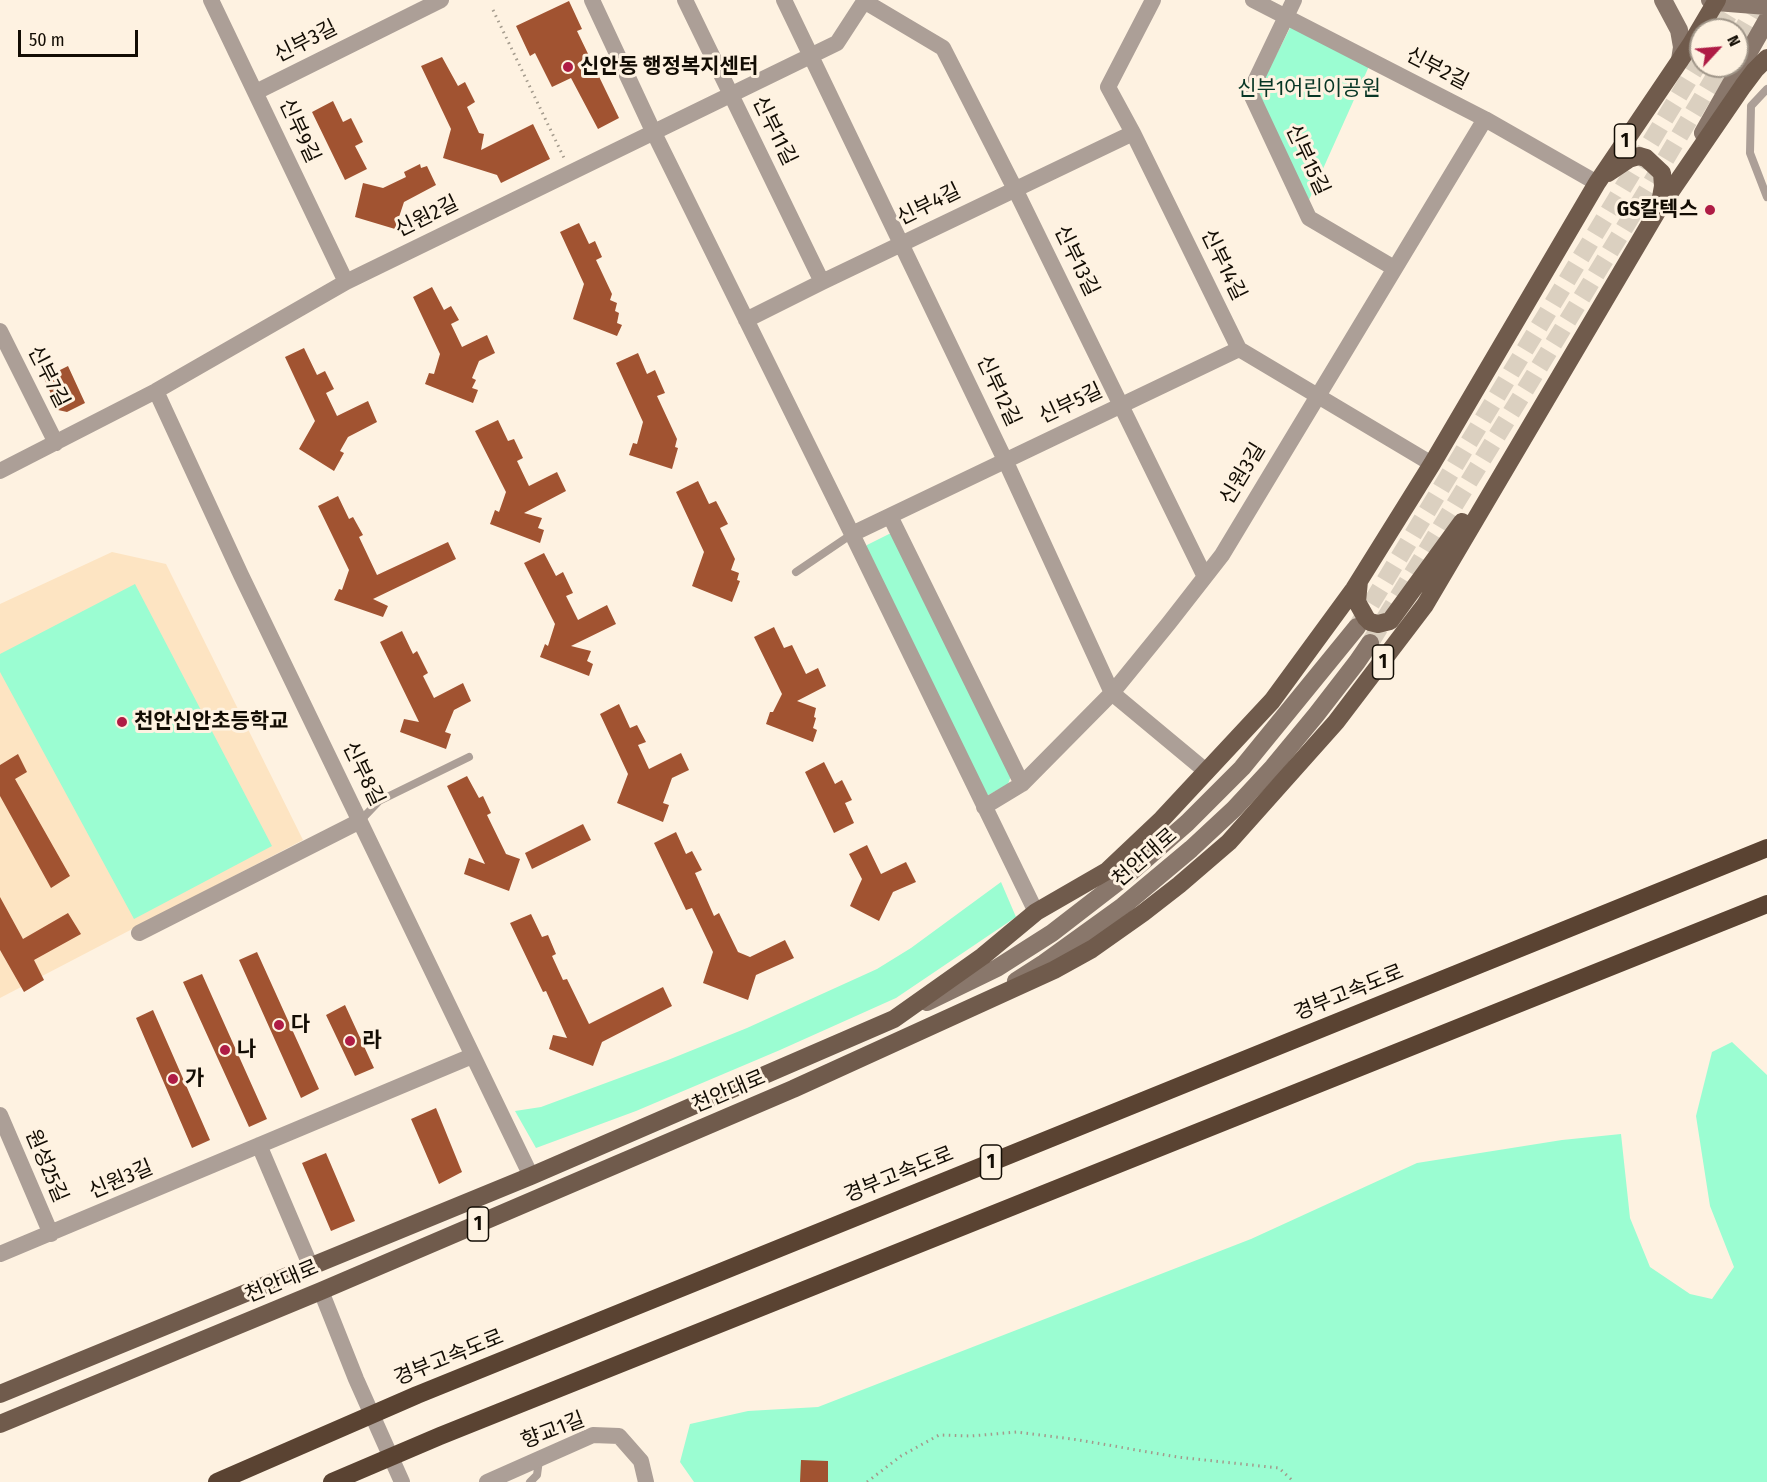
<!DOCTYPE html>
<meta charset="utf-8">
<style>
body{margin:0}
#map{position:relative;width:1767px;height:1482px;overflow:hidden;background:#fef2e1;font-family:"Fira Sans Condensed",sans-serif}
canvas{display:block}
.north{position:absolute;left:1689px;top:18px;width:60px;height:60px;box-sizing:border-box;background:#fef2e1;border:2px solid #a09689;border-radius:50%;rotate:64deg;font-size:16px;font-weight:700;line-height:24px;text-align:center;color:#130d04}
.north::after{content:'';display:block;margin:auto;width:21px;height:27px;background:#af1c45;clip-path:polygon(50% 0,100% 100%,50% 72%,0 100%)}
.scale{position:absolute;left:18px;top:30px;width:120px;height:27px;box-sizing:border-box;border:3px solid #130d04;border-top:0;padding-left:8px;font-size:18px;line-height:21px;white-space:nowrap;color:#130d04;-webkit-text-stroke:4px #fef2e1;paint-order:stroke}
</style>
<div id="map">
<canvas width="1767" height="1482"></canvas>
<div class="north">N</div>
<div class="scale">50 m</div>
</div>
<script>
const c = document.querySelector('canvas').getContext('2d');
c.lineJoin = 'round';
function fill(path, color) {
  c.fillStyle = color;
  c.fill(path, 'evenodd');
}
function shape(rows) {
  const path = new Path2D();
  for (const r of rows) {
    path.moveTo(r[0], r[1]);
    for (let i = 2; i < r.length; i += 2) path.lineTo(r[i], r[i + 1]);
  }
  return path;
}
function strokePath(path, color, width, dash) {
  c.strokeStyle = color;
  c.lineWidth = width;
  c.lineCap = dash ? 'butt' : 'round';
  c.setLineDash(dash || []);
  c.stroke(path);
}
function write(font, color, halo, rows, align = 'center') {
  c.font = font + ' "Fira Sans Condensed","Noto Sans KR",sans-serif';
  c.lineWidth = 6;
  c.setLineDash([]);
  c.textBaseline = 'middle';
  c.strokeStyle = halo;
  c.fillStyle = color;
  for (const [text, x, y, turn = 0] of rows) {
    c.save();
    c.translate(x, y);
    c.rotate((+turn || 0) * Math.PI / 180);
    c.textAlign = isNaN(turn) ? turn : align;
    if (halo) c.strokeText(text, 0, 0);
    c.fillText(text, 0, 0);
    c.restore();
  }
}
const built = shape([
 [112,552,166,564,303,840,0,998,0,604]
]);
const green = shape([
 [1292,24,1370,64,1309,200,1257,93],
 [889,534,894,534,1011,776,1008,784,985,797,864,550,867,545],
 [135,584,272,846,134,919,0,672,0,654],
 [1001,882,1016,917,896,998,780,1050,636,1111,536,1148,515,1111,541,1107,668,1060,747,1028,877,969,911,948],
 [1732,1042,1767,1075,1767,1482,694,1482,680,1462,690,1424,748,1411,818,1407,1251,1239,1417,1163,1562,1140,1621,1134,1630,1218,1650,1267,1690,1294,1712,1299,1734,1267,1710,1206,1696,1116,1712,1052]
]);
const building = shape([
 [569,1,582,29,577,31,619,118,598,129,571,78,552,87,535,53,530,56,516,26],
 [442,57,458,86,465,82,475,102,467,107,479,133,484,134,481,150,533,124,550,159,501,183,497,175,443,158,451,129,421,66],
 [333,101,343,122,351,118,363,142,355,146,367,169,345,180,312,112],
 [420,164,421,168,427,166,436,185,404,202,395,229,355,217,363,183,383,188,406,177,404,172],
 [579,223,589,244,595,241,602,257,596,260,612,294,610,300,617,303,615,311,619,313,617,323,622,325,617,336,573,319,584,284,560,232],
 [432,287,444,310,451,306,459,320,451,324,462,347,487,335,495,353,479,361,472,378,476,380,472,388,478,390,473,403,425,384,429,373,434,374,440,354,413,297],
 [304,348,317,375,325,371,334,389,326,393,337,416,368,401,377,422,348,437,340,451,344,453,334,471,299,449,315,421,285,357],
 [638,353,647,374,655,370,665,393,657,396,677,439,675,447,678,448,672,469,629,455,633,443,637,444,643,422,616,363],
 [68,366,85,403,67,412,58,410,44,378],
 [498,420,508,441,514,439,523,458,517,461,529,486,557,472,566,491,524,513,542,518,538,528,544,530,540,543,490,524,495,510,499,512,506,492,475,431],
 [698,481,709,504,716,501,728,524,720,528,735,559,731,570,739,573,737,580,740,581,732,602,692,586,704,552,676,492],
 [338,496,349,519,353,517,363,535,359,537,377,575,448,542,456,559,373,599,388,606,383,617,334,600,339,589,342,590,349,570,318,506],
 [544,553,556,576,563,572,573,593,566,596,578,620,607,605,616,624,571,646,591,651,587,661,593,664,589,676,540,657,545,644,548,646,555,624,524,563],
 [774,627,784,648,792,645,806,674,818,668,826,686,797,701,816,708,814,717,816,718,813,728,817,730,813,742,766,724,770,712,773,712,782,694,754,637],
 [402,631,413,654,417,651,428,673,423,676,434,698,463,683,471,701,454,710,445,732,451,734,446,749,400,732,404,719,419,722,380,642],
 [619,704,630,728,637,725,646,742,638,745,649,769,681,753,689,770,672,778,663,803,669,805,663,822,617,803,628,774,600,714],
 [18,754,27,772,15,779,70,876,51,888,0,796,0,765],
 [824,762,835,784,842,780,852,800,845,803,854,823,834,833,805,772],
 [467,776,479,798,483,796,491,813,487,815,506,854,520,859,509,891,464,874,469,858,485,864,447,786],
 [583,824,591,840,532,869,525,853],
 [676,832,686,854,692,851,702,870,695,873,714,916,719,913,738,952,750,957,785,940,794,958,756,975,748,1000,703,983,713,952,692,908,686,910,654,843],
 [867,845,881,874,906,862,916,882,893,892,879,921,850,906,862,879,849,854],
 [0,897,23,939,68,913,81,934,34,960,44,980,24,992,0,950],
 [531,914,542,937,548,935,556,954,552,956,563,980,567,979,589,1024,663,987,672,1006,602,1042,593,1066,549,1049,553,1035,567,1038,546,991,543,992,510,923],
 [257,952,319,1089,301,1098,239,960],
 [202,974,267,1119,249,1127,183,982],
 [345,1005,374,1068,355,1076,326,1015],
 [153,1010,210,1140,192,1148,136,1018],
 [436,1108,462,1172,439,1184,411,1119],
 [326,1153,355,1221,331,1231,302,1163],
 [801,1460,828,1461,828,1482,800,1482]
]);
const secondaryTunnel = shape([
 [1719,30,1737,0],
 [1737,39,1760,0],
 [1357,627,1701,59],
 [1370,643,1628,222,1721,66]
]);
const path = shape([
 [493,10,565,160],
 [867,1482,901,1456,939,1435,971,1436,1017,1432,1079,1440,1177,1457,1279,1468,1294,1482]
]);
const lane = shape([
 [1767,89,1751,106,1750,153,1767,197],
 [796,572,852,534],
 [360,821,379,801,469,757],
 [530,1482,537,1475,539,1460]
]);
const street = shape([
 [211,0,346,282],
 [592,0,653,131,852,534,1036,912],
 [685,0,822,282],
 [784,0,1005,460,1112,693,1207,772],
 [1153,0,1108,87,1133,133,1239,349,1432,464],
 [1253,0,1485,119,1597,183],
 [1294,0,1250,92,1309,218,1394,268],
 [864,1,943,48,1015,189,1205,577],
 [256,92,441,0],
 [746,320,822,282,1133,133],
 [0,331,56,443],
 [156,391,241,575,531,1176],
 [0,471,156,391,346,282,837,43,865,0],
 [890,516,1022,784],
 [852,534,1239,349],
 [984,807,1022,784,1112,693,1169,623,1222,555,1485,119],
 [139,933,360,821],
 [0,1115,51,1234],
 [259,1145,311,1267],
 [0,1254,472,1056],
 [321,1291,356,1379,402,1482],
 [487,1482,593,1435,619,1436,641,1461,646,1482]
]);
const secondary = shape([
 [1663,0,1679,30,1682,47,1680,60],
 [1710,0,1716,2,1767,6],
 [1703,133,1767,20],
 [1016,981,1044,963,1123,906,1191,849,1234,809,1273,767,1316,715,1357,662,1370,643],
 [927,1002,997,968,1052,933,1131,872,1187,823,1242,768,1357,627]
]);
const primary = shape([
 [1608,173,1629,159,1639,156,1646,158,1662,173,1663,186,1660,203],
 [1359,581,1357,602,1366,618,1370,622,1378,624,1390,621,1462,522],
 [0,1394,531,1176,894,1019,983,956,1036,912,1107,871,1162,819,1272,701,1354,589,1432,464,1597,183,1691,44,1717,0],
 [0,1424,321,1291,793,1089,1054,970,1092,949,1143,913,1179,885,1229,842,1336,722,1425,605,1658,210,1743,86,1755,70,1767,58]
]);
const highway = shape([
 [217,1482,417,1395,1767,848],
 [332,1482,440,1436,1767,904]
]);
const markers = [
 [568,67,6,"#af1c45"],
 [1710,210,6,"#af1c45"],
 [122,722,6,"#af1c45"],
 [279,1025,6,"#af1c45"],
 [350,1041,6,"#af1c45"],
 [225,1050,6,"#af1c45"],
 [173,1079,6,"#af1c45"]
];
const shields = [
 [1625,141,21],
 [1383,662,21],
 [991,1162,21],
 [478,1224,21]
];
const shieldNames = [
 ["1",1625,141],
 ["1",1383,662],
 ["1",991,1162],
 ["1",478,1224]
];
const streetNames = [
 ["신부3길",306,42,-27],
 ["신부2길",1437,69,27],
 ["신부9길",299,131,65],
 ["신부11길",774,131,64],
 ["신부15길",1307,160,65],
 ["신부4길",929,205,-26],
 ["신원2길",427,217,-26],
 ["신부13길",1076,261,64],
 ["신부14길",1223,265,64],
 ["신부7길",48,377,63],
 ["신부12길",998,391,65],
 ["신부5길",1071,404,-25],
 ["신원3길",1243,474,-59],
 ["신부8길",363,774,64],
 ["천안대로",1145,858,-41],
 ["경부고속도로",1349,993,-22],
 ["천안대로",729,1092,-23],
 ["원성25길",46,1166,67],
 ["경부고속도로",899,1175,-22],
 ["신원3길",121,1180,-23],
 ["천안대로",282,1282,-23],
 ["경부고속도로",449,1358,-22],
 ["향교1길",553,1431,-21]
];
const poiNames = [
 ["신안동 행정복지센터",580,67],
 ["GS칼텍스",1698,210,"right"],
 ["천안신안초등학교",134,722],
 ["다",291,1025],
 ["라",362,1041],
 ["나",237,1050],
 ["가",185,1079]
];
const parkNames = [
 ["신부1어린이공원",1309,89]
];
fill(built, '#fde4c2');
fill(green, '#9bfdd2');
fill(building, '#a15331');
strokePath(secondaryTunnel, '#dbd0c0', 18, [18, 9]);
strokePath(path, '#a39a8c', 3, [1.5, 4.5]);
strokePath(lane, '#ac9f97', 8);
strokePath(street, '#ac9f97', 16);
strokePath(secondary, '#89776b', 18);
strokePath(primary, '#705b4c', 18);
strokePath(highway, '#5a4332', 18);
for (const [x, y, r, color] of markers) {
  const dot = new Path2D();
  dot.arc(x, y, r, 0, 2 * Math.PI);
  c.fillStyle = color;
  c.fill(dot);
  strokePath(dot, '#fef2e1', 2);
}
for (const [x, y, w] of shields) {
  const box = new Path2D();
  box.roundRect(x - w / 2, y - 17, w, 34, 4.5);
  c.fillStyle = '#fef2e1';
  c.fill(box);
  strokePath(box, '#130d04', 1.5);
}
write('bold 20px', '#130d04', null, shieldNames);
write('21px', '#130d04', '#fef2e1', streetNames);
write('bold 21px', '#130d04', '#fef2e1', poiNames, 'left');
write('21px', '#073625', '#fef2e1', parkNames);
</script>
